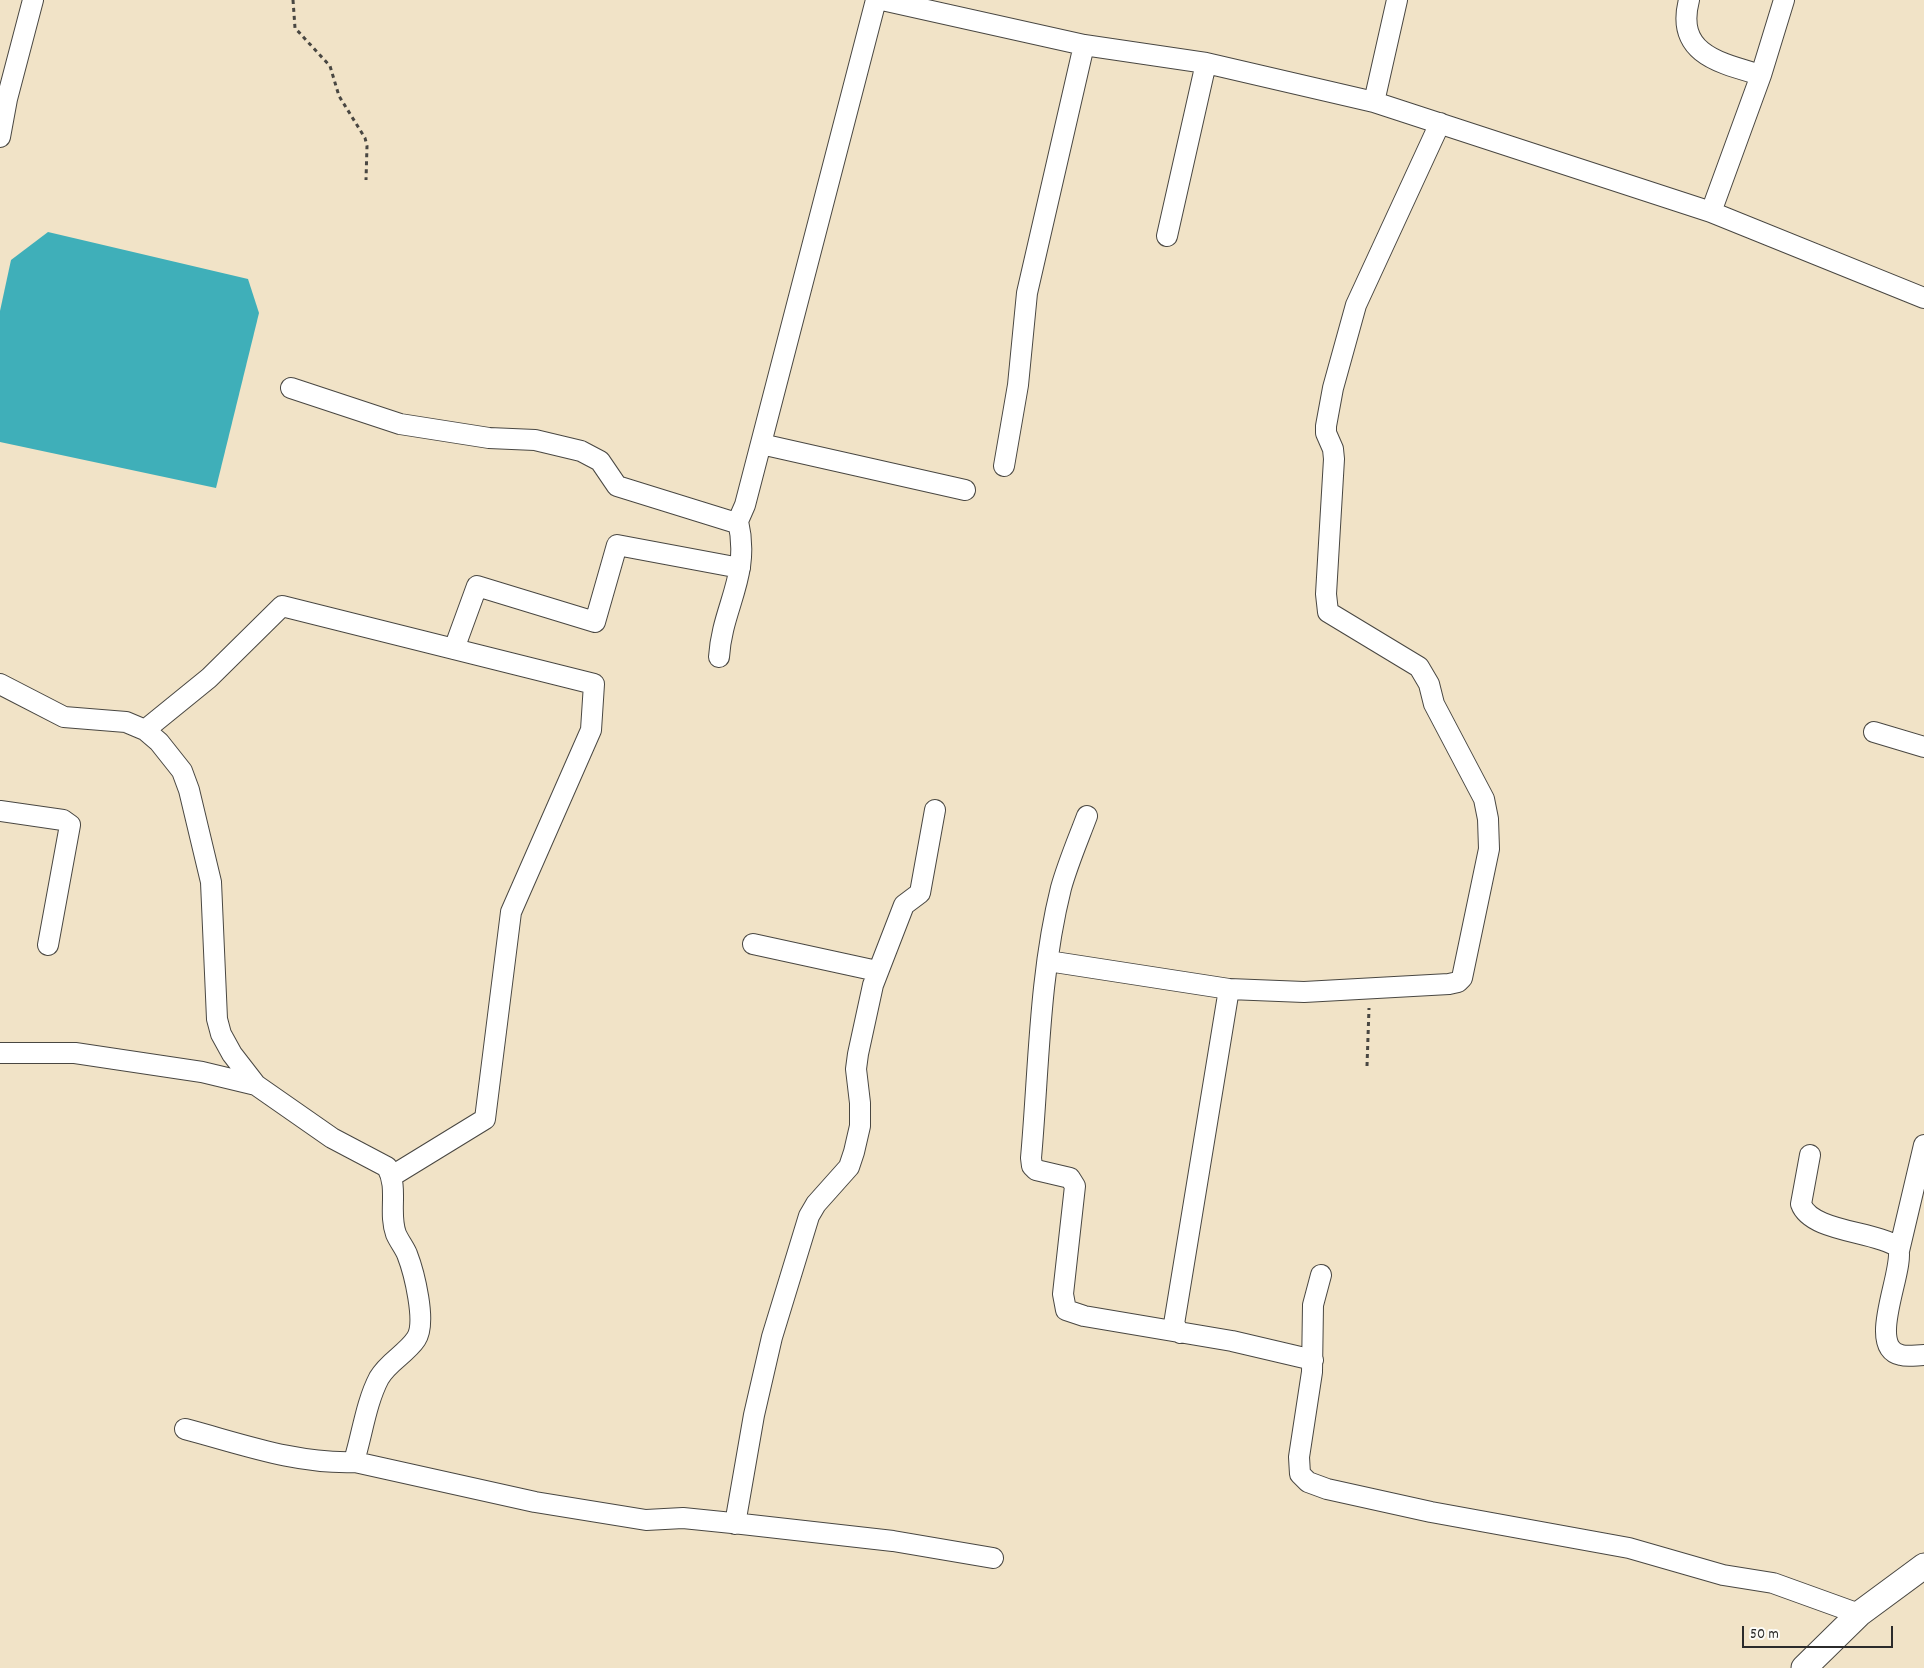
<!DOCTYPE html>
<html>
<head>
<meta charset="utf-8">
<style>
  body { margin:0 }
  #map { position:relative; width:1924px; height:1668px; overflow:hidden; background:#f1e3c7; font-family:Dekko,sans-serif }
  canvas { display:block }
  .scale { position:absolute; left:1742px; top:1626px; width:151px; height:22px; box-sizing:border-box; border:2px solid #2b2b2b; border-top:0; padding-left:6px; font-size:15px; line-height:18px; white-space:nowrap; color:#2b2b2b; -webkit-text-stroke:4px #fdfcf7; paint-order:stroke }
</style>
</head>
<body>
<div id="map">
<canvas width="1924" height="1668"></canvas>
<div class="scale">50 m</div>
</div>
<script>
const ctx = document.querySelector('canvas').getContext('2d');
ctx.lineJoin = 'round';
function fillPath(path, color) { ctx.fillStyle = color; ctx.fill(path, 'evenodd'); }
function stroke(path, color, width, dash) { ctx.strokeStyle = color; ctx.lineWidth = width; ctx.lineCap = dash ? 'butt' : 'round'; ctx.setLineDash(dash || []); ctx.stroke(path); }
fillPath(new Path2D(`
  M48,232L248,279L259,313L216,488L0,442V311L11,260Z`), '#3fafb9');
const minor = new Path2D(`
  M882,0L1084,45L1206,63L1374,102L1711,212L1924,298
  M1689,0C1675,54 1720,63 1761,75
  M1374,102L1397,0
  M0,137L7,99L33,0
  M1711,212L1761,75L1784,0
  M1167,236L1206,63
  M291,388L400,424L489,438L535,440L581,451L600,461L617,486L733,522L738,521L745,505L876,0
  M761,444L965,490
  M1004,466L1018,385L1027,293L1084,45
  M454,649L477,586L595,622L617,545L740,568
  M719,657C722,607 751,576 738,521
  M0,684L64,717L126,722L145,730L159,742L182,771L189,790L211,882L217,1019L221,1034L232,1054L256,1085L332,1138L387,1167C399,1188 388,1212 396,1234C399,1241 404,1247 407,1254C414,1272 427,1323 416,1339C406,1354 388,1362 379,1378C367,1401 363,1429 356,1454L355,1462L535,1502L646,1520L683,1518L742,1524L893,1541L993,1558
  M145,730L209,678L282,606L594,684L591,730L511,912L485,1119L392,1176
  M1874,732L1924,747
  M0,811L63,820L70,825L48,945
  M1087,816C1078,840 1068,863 1061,888C1039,976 1039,1068 1031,1158L1032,1166L1036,1170L1070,1178L1075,1186L1063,1294L1066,1310L1084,1316L1232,1341L1313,1360
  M753,944L877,971
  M1048,961L1229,989L1304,992L1449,984L1458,982L1462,978L1489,849L1488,819L1484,799L1434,704L1429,684L1419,667L1328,612L1326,594L1334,459L1333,449L1326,433V426L1333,388L1356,305L1440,123
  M0,1053H75L202,1072L256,1085
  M1810,1155L1801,1204C1811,1232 1875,1231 1898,1247C1906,1269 1865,1347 1901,1355C1908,1357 1917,1355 1924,1355
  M1899,1251L1924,1145
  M1321,1275L1313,1305L1312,1372L1299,1457L1300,1474L1308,1482L1327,1489L1431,1512L1629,1548L1723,1575L1773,1583L1859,1614
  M1180,1333L1174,1324L1229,989
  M185,1429C242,1444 295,1464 355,1462
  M735,1524L754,1415L772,1337L809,1216L816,1204L849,1167L854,1152L860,1126V1103L856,1069L858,1054L873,985L904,905L920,893L935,810`);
const tertiary = new Path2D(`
  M1804,1668L1859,1614L1924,1566`);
stroke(minor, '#494742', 22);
stroke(tertiary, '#494742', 27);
stroke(new Path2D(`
  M293,0L295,28L330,66L339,96L365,138L367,146L366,180
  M1367,1066L1369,1008`), '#494742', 3, [4, 4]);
stroke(minor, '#fff', 20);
stroke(tertiary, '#fff', 25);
</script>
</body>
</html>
